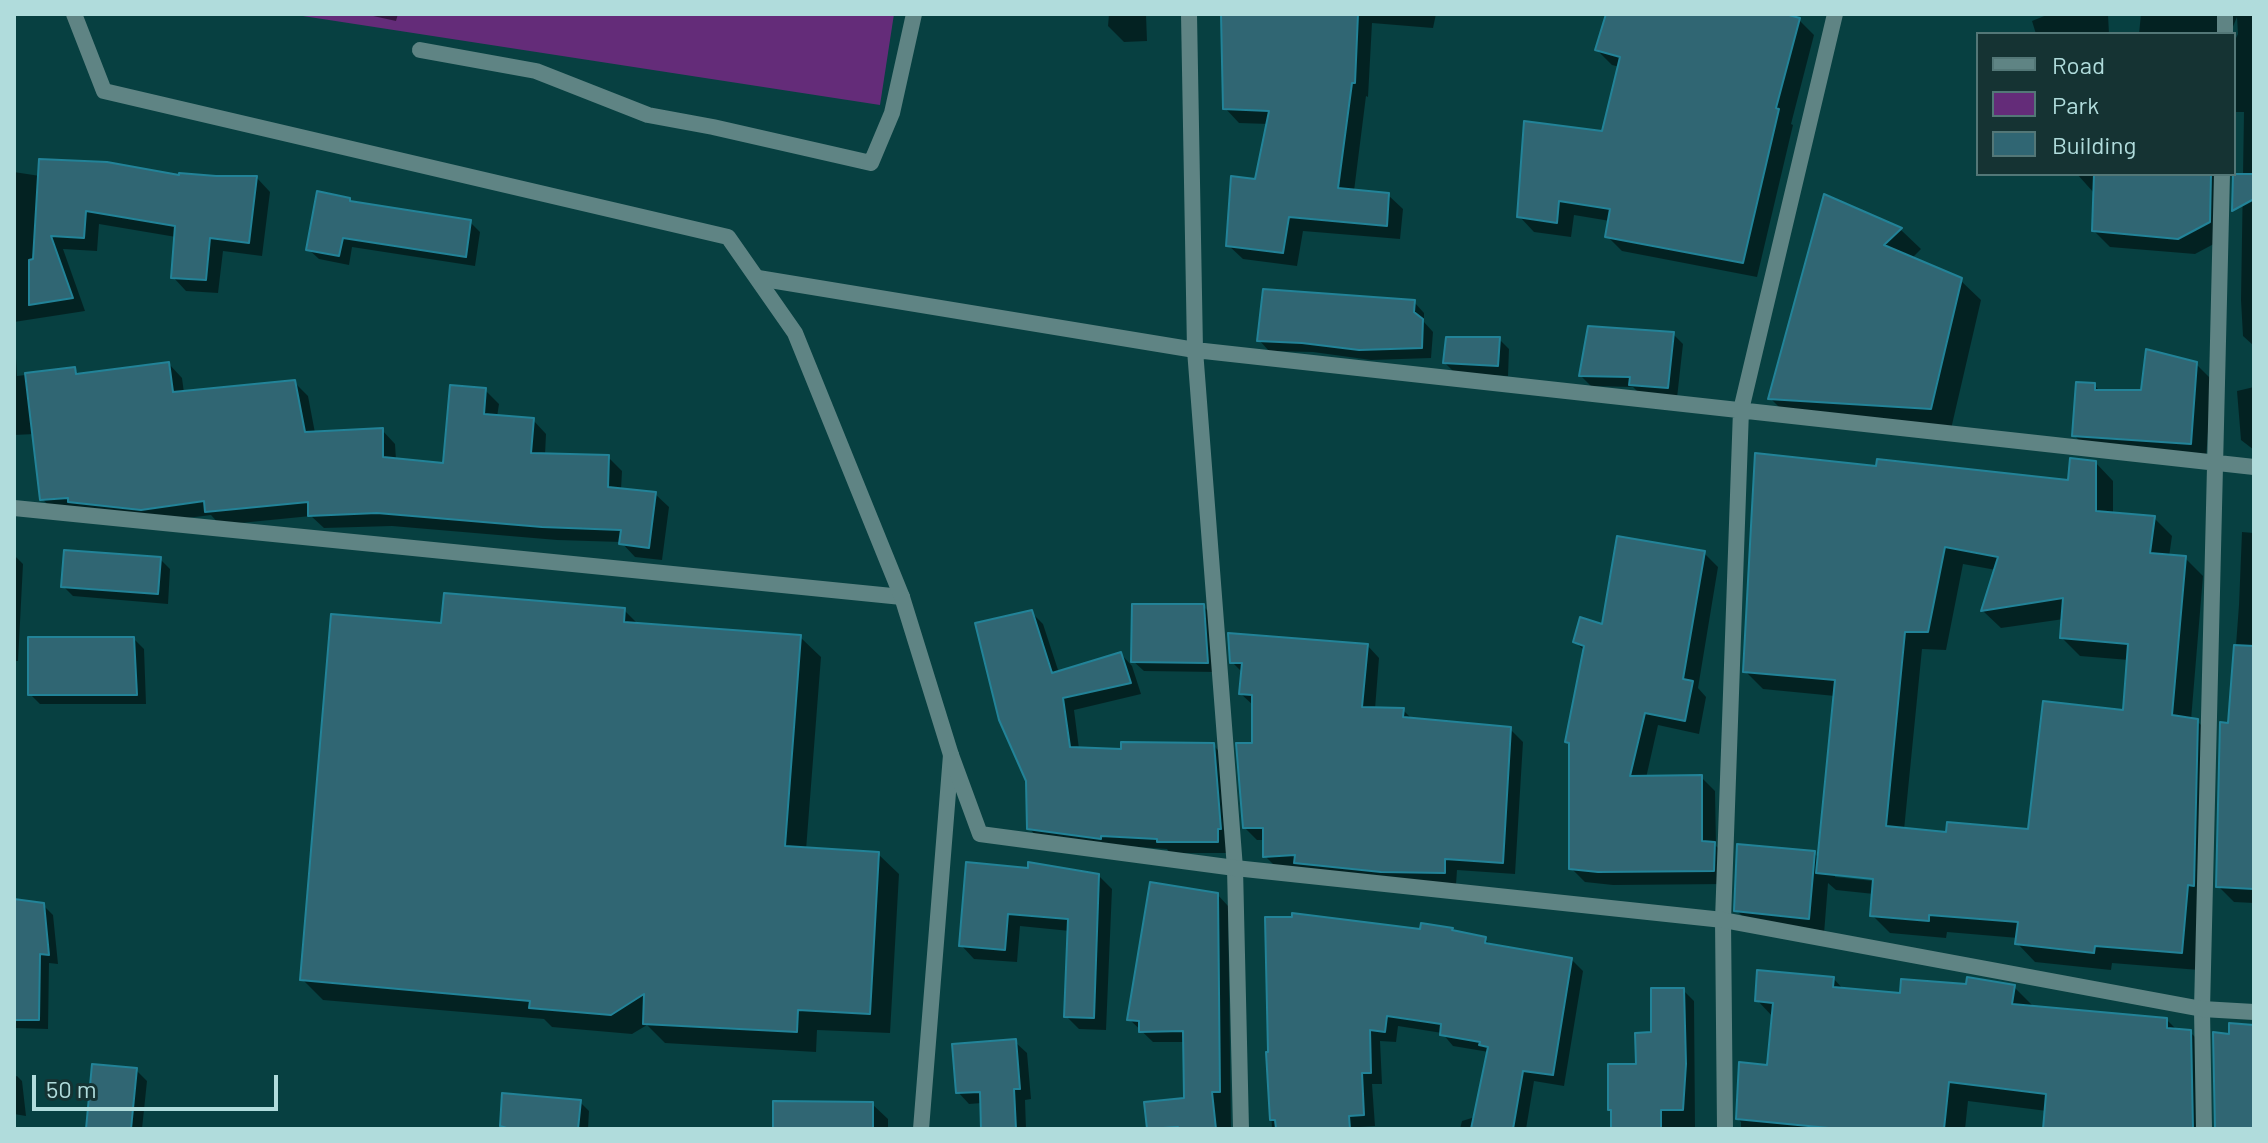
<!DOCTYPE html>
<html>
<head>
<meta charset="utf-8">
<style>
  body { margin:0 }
  #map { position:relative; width:2268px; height:1143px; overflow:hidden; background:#074041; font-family:Barlow,sans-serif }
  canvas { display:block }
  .frame { position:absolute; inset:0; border:16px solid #b0dcdc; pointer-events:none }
  .legend { position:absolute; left:1976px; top:32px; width:260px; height:144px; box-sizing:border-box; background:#153333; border:2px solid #537777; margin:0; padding:10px 14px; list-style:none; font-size:24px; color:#b0dcdc }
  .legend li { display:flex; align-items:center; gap:16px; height:40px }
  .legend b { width:40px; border:2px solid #537777 }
  .scale { position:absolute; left:32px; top:1075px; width:246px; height:36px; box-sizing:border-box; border:4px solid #b0dcdc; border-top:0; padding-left:10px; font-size:24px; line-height:28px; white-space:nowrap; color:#b0dcdc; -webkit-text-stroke:6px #153333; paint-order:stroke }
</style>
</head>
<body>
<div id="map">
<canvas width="2268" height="1143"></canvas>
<div class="frame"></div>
<ul class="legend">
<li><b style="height:10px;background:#5f8484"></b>Road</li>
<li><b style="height:22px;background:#642c79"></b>Park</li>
<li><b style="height:22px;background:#306673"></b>Building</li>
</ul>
<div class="scale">50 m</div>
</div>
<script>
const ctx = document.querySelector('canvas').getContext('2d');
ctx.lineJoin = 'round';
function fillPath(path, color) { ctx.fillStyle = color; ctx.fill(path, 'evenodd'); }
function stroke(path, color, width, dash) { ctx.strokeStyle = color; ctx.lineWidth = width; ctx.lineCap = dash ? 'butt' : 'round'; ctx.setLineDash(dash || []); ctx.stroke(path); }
fillPath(new Path2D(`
  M290,14H894L880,105Z`), '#642c79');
fillPath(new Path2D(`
  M364,14H398L396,21Z
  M1109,14H1146L1147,41L1124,42L1108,26Z
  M1224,14H1436L1433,28L1372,23L1368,97L1366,96L1354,191L1388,195L1403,209L1400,239L1303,231L1297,266L1243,259L1228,245L1256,181L1269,124L1239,123L1225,108Z
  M1608,14H1778L1799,20L1814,35L1791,124L1793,125L1757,277L1622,251L1607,236L1610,221L1574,215L1571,237L1534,232L1519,216L1604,133L1620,67L1612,65L1597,50Z
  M2049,14H2108L2109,34H2036L2032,21Z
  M2141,14H2254V346L2243,336L2241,300L2244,112H2234V42L2238,34L2237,17L2230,34H2139Z
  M14,172L40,176L257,178L270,192L262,256L223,251L218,293L186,291L173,277L176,237L99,224L97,251L63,249L85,311L14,322L17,376L74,369L81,376L169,364L182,378L184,393L294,382L308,396L315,433L382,430L395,444L396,460L445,465L485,390L499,404L497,417L533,420L546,434L545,455L608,457L622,471L621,490L655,494L669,507L662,560L635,557L621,542L557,540L392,526L324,528L311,516L220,525L211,515L155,522L56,512L42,499L35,434L14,435Z
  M2077,174H2215L2225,238L2195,254L2110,247L2094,231V193Z
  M1825,196L1901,230L1921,249L1911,259L1960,280L1981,300L1951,429L1790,418L1770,398Z
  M349,200L353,204L470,222L480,232L475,266L352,247L349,265L319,259L308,249Z
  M1414,302L1424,313V322L1433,332L1431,358L1371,360L1313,352L1269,351L1259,340Z
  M1673,334L1683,344L1677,398L1641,395L1633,387L1591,386L1581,376Z
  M1499,339L1509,349L1508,376L1455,373L1445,363Z
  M2196,364L2212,380L2206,458L2089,451L2074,435L2094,385L2101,392H2143Z
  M2254,387V450L2241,440L2237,391Z
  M2095,462L2113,481V514L2154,518L2172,536L2169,557L2185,558L2203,576L2191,720L2197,721L2215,739L2199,970L2112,963L2111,970L2035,962L2017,943L2018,938L1947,932L1946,938L1890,933L1872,915L1874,894L1836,890L1828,883L1824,934L1752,926L1736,910L1814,853L1819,858L1835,696L1763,689L1745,671L1878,468L2070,482ZM1963,564L1996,570L1983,611L2001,628L2064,619L2062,638L2080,656L2129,660L2125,712L2030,831L1948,834L1904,830L1922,649L1946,650ZM1835,873L1884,878L1883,882L1835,877Z
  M2242,532L2254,533V903L2234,902L2218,886L2239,605Z
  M1704,553L1718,567L1698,688L1706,697L1699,734L1658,725L1646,778L1701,777L1715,791L1716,846L1728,858L1727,884L1613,885L1585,882L1571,868L1585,651L1575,642L1604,626Z
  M14,555L23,564L18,661H14Z
  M160,559L170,569L168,604L73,596L63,586Z
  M1203,606L1213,616L1217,672L1144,671L1133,661Z
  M624,610L639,625L800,637L821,657L806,850L878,854L899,874L890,1033L817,1030L816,1052L665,1043L647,1025L632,1034L552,1027L544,1019L323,1000L302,979L443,626Z
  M1032,613L1043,624L1059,673L1121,654L1132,666L1141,694L1074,710L1079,749L1123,751L1213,745L1225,757L1228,853H1170L1167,849L1040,840L1029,828Z
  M134,639L144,649L146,704H40L30,694Z
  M1367,645L1379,658L1375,709L1403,710L1413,720L1510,729L1523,742L1515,874L1457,870L1456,885L1309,875L1301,867L1278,869L1265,856V840H1257L1245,828L1254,745V706L1241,694L1243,673L1232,662Z
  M968,864L1098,875L1112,889L1106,1030L1079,1029L1066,1016L1070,931L1020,926L1017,962L974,959L961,945Z
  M1217,894L1228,906L1231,1129H1149L1147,1103L1186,1100L1185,1042H1153L1129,1019Z
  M14,901L43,905L53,915L58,964L49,963L48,1029L14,1028Z
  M1422,931L1454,932L1485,939L1492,946L1571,959L1583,971L1564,1086L1534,1081L1526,1129H1460L1462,1121L1475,1117L1489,1052L1453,1046L1442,1033L1398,1026L1396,1042L1380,1041L1382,1084H1372L1375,1126L1360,1127V1129H1272L1268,1054Z
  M1833,978L1844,990L1902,996L2014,987L2035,1008L2167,1020L2178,1031L2190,1032L2210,1052L2212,1129H2045L2047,1111L1968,1101L1965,1129H1741V1122L1738,1119L1769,1067L1773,1017L1757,1000Z
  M1683,990L1694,1001L1695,1129H1610V1066H1638L1653,1033Z
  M1015,1042L1027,1053L1031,1099L1025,1100L1026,1129H983L982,1103L969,1104L958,1092Z
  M136,1070L147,1081L142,1129H88Z
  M17,1076L22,1081L26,1116L14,1114V1077Z
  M580,1102L589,1111L588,1129H505L502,1126Z
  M872,1104L888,1119V1129H775Z`), '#0007');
const building = new Path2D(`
  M1221,14H1358L1355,83H1352L1338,188L1389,193L1387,226L1289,217L1283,253L1226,246L1231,176L1255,179L1269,111L1223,109Z
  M1606,14H1785L1800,18L1776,108L1779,109L1743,263L1605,237L1610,209L1559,201L1557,223L1517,217L1524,121L1602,131L1620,57L1595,50Z
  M39,159L107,162L179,175V173L216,176H257L249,243L210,238L206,280L171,278L175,226L86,211L84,238L51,236L73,298L29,305V260L33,259Z
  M2094,174H2211L2210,222L2178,239L2092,231Z
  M2233,174H2254V199L2232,211Z
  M317,191L350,198V201L471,220L466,257L343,238L339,256L306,250Z
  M1824,194L1902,228L1884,245L1962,278L1931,409L1768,399Z
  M1263,289L1415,300L1414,312L1423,319L1422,348L1359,350L1302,343L1257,341Z
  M1588,326L1674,332L1668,388L1629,385L1630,377L1579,376Z
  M1446,337H1500L1498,366L1443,363Z
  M2146,349L2197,362L2191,444L2072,436L2076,382L2095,383V390H2141Z
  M169,362L173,392L295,380L305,432L383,428V457L443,463L450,385L486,388L484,414L534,418L531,453L609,455L608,487L656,492L649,548L619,544L621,530L542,527L377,513L308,516V502L205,512L204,501L141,510L68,502V498L40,500L25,373L75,367L76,374Z
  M1755,453L1876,466L1877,459L2068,480L2070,458L2096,461V511L2155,516L2150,553L2186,556L2172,715L2198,719L2194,886L2188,885L2182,953L2095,946L2094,953L2015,944L2018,922L1929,915V921L1870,916L1873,879L1816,873L1835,680L1743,672ZM1945,547L1998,557L1981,611L2063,598L2060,638L2128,644L2123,710L2043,701L2028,829L1947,822L1946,832L1886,826L1905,632H1928Z
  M1617,536L1705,551L1683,679L1693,681L1685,721L1645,713L1630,776L1702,775V841L1715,842L1714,871L1598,872L1569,869V743L1565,742L1584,646L1573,642L1580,617L1602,624Z
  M64,550L161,557L158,594L61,587Z
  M444,593L625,608L624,622L801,635L785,846L879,852L870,1014L798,1010L797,1032L643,1024L644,994L611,1015L529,1008L530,1001L300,980L331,614L441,623Z
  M1132,604H1204L1208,663L1131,662Z
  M1032,610L1052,673L1121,652L1131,683L1063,698L1070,747L1121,749V742L1214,743L1221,829H1218V842H1157V839L1101,836V839L1027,829L1026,781L999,720L975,623Z
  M1228,633L1368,644L1362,707L1404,708L1403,717L1511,727L1503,863L1445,859V873L1381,872L1294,863L1295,855L1263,857V828H1243L1236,743H1252V695L1239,694L1242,663H1230Z
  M28,637H134L137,695H28Z
  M2234,645L2254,646V889L2216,887L2220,722L2228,723Z
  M1737,844L1815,851L1809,919L1734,911Z
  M966,862L1028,868V862L1099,874L1094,1018L1064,1017L1068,919L1008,914L1005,950L959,946Z
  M1150,882L1218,893L1220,1092H1212L1216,1129H1179L1178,1127L1147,1129L1144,1102L1184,1098L1183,1031L1139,1032V1021L1127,1020Z
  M14,899L44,903L49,955L40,954L39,1020H14Z
  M1292,913L1420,929L1421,923L1453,928L1452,930L1486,937L1485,943L1572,958L1553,1075L1523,1071L1513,1129H1471L1488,1047L1479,1045L1480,1042L1440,1035L1441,1024L1387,1016L1385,1032L1370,1030L1371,1073H1362L1364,1115L1349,1116L1350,1129H1276L1275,1120H1270L1266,1052H1268L1265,917H1292Z
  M1757,970L1834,977L1833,987L1900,993L1901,979L1966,984L1967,977L2015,985L2012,1004L2167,1018V1028L2191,1030L2193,1129H2043L2046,1094L1949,1082L1944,1129H1839L1736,1119L1739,1062L1767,1065L1773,1003L1755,1001Z
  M1651,988H1684L1686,1064L1683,1110H1661V1129H1611V1110H1608V1064H1636L1635,1033L1651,1032Z
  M2229,1023L2254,1025V1129H2215L2213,1032L2229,1034Z
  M1016,1039L1020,1089H1014L1016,1129H981L980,1092L956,1093L952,1044Z
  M92,1064L137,1068L131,1129H86Z
  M502,1093L581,1100L578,1129H510L500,1126Z
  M773,1101L873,1102V1129H773Z`);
fillPath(building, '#306673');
stroke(building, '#228398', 2);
stroke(new Path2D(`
  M1189,14L1195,350L1235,868L1241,1129
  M2225,34V14
  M420,50L536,71L648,115L713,127L871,163L892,113L914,14
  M758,278L1195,350L2254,467
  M14,508L902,597
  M921,1129L951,755
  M1725,1129L1723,920L1741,410L1835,14
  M2204,1129L2202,1009L2222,174`), '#5f8484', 16);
stroke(new Path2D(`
  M74,14L104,91L728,237L795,333L902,597L951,755L980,834L1235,868L1723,920L2202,1009L2254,1012`), '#5f8484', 16);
</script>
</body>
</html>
